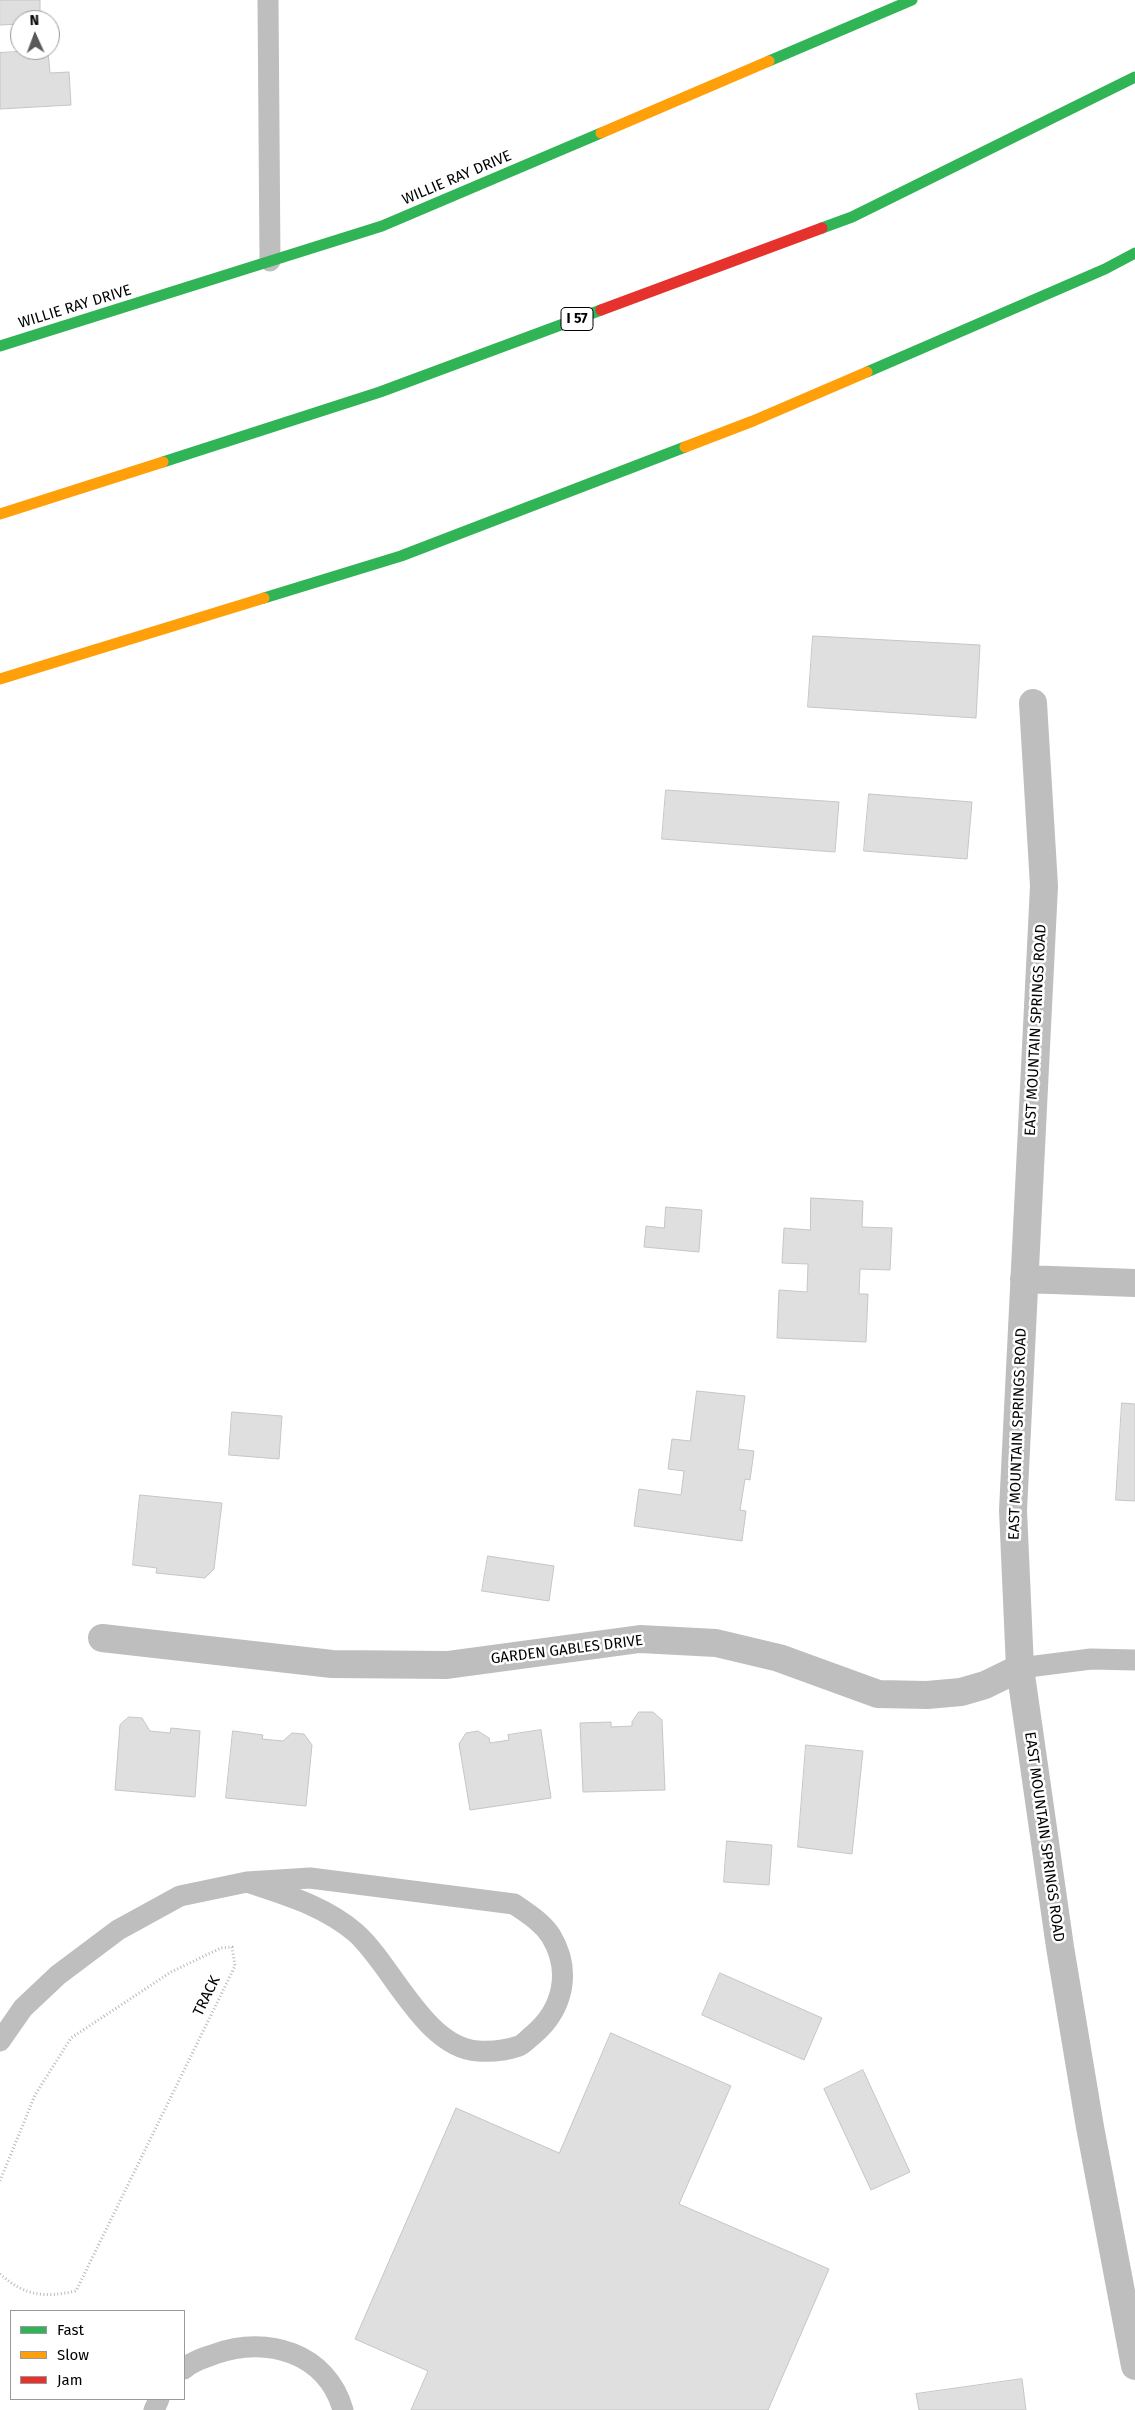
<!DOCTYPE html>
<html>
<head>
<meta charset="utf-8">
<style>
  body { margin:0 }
  #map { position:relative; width:1135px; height:2410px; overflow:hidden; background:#fff; font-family:"Fira Sans",sans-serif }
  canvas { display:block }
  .legend { position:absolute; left:10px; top:2310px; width:175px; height:90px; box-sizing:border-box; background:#fff; border:1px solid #999; margin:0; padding:6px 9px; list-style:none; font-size:15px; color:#000 }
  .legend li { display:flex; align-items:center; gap:10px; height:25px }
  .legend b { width:25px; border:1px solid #999 }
  .north { position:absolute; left:10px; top:10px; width:50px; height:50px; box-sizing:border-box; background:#fff; border:1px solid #999; border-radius:50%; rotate:358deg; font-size:14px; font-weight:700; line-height:20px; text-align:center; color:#000 }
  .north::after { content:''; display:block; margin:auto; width:18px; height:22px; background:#595959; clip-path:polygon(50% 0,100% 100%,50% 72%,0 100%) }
</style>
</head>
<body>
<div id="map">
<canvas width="1135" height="2410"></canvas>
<ul class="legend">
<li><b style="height:6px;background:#30b455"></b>Fast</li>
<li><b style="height:6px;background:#ff9f0a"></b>Slow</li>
<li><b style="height:6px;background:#e5322d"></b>Jam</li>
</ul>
<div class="north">N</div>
</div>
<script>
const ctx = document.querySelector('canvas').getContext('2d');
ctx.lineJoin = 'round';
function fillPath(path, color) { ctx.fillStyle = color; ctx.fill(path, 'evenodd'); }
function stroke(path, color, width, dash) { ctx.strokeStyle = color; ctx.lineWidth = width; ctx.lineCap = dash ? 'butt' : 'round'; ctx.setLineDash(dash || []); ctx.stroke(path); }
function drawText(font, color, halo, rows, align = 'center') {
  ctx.font = font + ' "Fira Sans",sans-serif'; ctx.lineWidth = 5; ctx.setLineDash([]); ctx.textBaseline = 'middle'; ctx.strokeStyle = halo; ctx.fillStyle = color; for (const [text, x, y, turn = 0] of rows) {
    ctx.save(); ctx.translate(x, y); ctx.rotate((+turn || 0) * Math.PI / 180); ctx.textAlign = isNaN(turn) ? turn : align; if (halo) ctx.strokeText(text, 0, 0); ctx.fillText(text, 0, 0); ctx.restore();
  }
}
const building = new Path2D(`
  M0,0H40V20H20V24L0,25Z
  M48,50L50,73L69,72L71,105L0,109V53Z
  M813,636L980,645L976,718L808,707Z
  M666,790L839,802L835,852L662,839Z
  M869,794L972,802L967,859L864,851Z
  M811,1198L863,1201L862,1227L892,1228L890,1270L860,1269L859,1294H868L866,1342L777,1338L779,1290L807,1292L808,1264L782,1263L784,1228L810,1230Z
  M666,1207L702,1210L699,1252L644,1247L646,1226L664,1228Z
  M697,1391L745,1396L738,1449L754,1451L750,1480L745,1479L740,1510L746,1511L742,1541L634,1526L639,1489L681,1495L684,1471L668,1469L672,1439L690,1441Z
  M1122,1403L1135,1404V1501L1116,1500Z
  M232,1412L282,1416L279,1459L229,1455Z
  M140,1495L222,1503L214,1569L205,1578L156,1573L157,1568L133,1565Z
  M488,1556L554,1566L549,1601L482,1591Z
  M639,1712H653L662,1720L665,1790L583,1792L580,1723L611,1722V1727L632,1726V1722Z
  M129,1717L142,1718L150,1731L170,1733L171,1728L200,1731L195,1797L115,1790L120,1725Z
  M541,1730L551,1798L470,1810L459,1744L466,1733L478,1731L489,1738L490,1743L509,1740L508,1735Z
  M233,1731L263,1735L262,1739L283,1741L292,1733L304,1734L312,1745L306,1806L226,1798Z
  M806,1745L863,1751L852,1854L798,1847Z
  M727,1841L772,1845L769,1885L724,1882Z
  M720,1973L822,2018L804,2060L702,2015Z
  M611,2033L731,2086L679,2204L829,2269L768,2410H411L428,2371L355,2339L456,2108L559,2153Z
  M863,2070L910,2172L871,2190L824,2089Z
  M1022,2379L1026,2410H919L916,2394Z`);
fillPath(building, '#dfdfdf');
stroke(building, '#c6c6c6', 1);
stroke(new Path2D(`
  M0,2181L35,2095L71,2038L171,1972L221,1948L232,1947L235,1966L76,2291C44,2298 25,2296 0,2274`), '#b9b9b9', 3, [1, 2.5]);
stroke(new Path2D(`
  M268,0L270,261
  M1020,1668L1091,1659L1135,1660
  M0,2041L23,2008L58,1975L118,1930L180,1896L247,1882L310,1878L514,1904C527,1913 542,1922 551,1936C572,1971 563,2009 534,2034C529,2038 524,2044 519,2046C507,2050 491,2052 478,2051C425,2048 392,1965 356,1933C325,1906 286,1895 247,1882
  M184,2369C192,2361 204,2358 215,2354C267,2335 327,2353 343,2410
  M154,2410L159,2399`), '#bebebe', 21);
stroke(new Path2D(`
  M1033,703L1044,886L1013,1510L1020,1668L1060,1947L1090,2127L1135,2366
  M1024,1279L1135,1283
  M102,1638L332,1664L447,1665L640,1639L716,1643L779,1658L878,1694L927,1695L961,1692L985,1685L1020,1668`), '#bebebe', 28);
stroke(new Path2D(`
  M769,61L912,0
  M822,228L852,217L1135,77
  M0,346L382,226L601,133
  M867,372L1105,269L1135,253
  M163,462L380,392L601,310
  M264,598L401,556L685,447`), '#30b455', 11);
stroke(new Path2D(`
  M601,133L769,61
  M685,447L753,421L867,372
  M0,514L163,462
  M0,679L264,598`), '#ff9f0a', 11);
stroke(new Path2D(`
  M601,310L822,228`), '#e5322d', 11);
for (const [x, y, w] of [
  [577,319,32]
]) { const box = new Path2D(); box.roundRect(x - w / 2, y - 11.5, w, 23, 4); ctx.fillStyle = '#fff'; ctx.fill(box); stroke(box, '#000', 1); }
drawText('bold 14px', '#000', null, [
  ["I 57",577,319]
]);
drawText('15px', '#000', '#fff', [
  ["WILLIE RAY DRIVE",457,178,-23],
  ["WILLIE RAY DRIVE",75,307,-17],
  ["EAST MOUNTAIN SPRINGS ROAD",1036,1030,-87],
  ["EAST MOUNTAIN SPRINGS ROAD",1018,1434,-88],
  ["GARDEN GABLES DRIVE",567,1650,-7],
  ["EAST MOUNTAIN SPRINGS ROAD",1044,1837,82],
  ["TRACK",207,1996,-64]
]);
</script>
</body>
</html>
